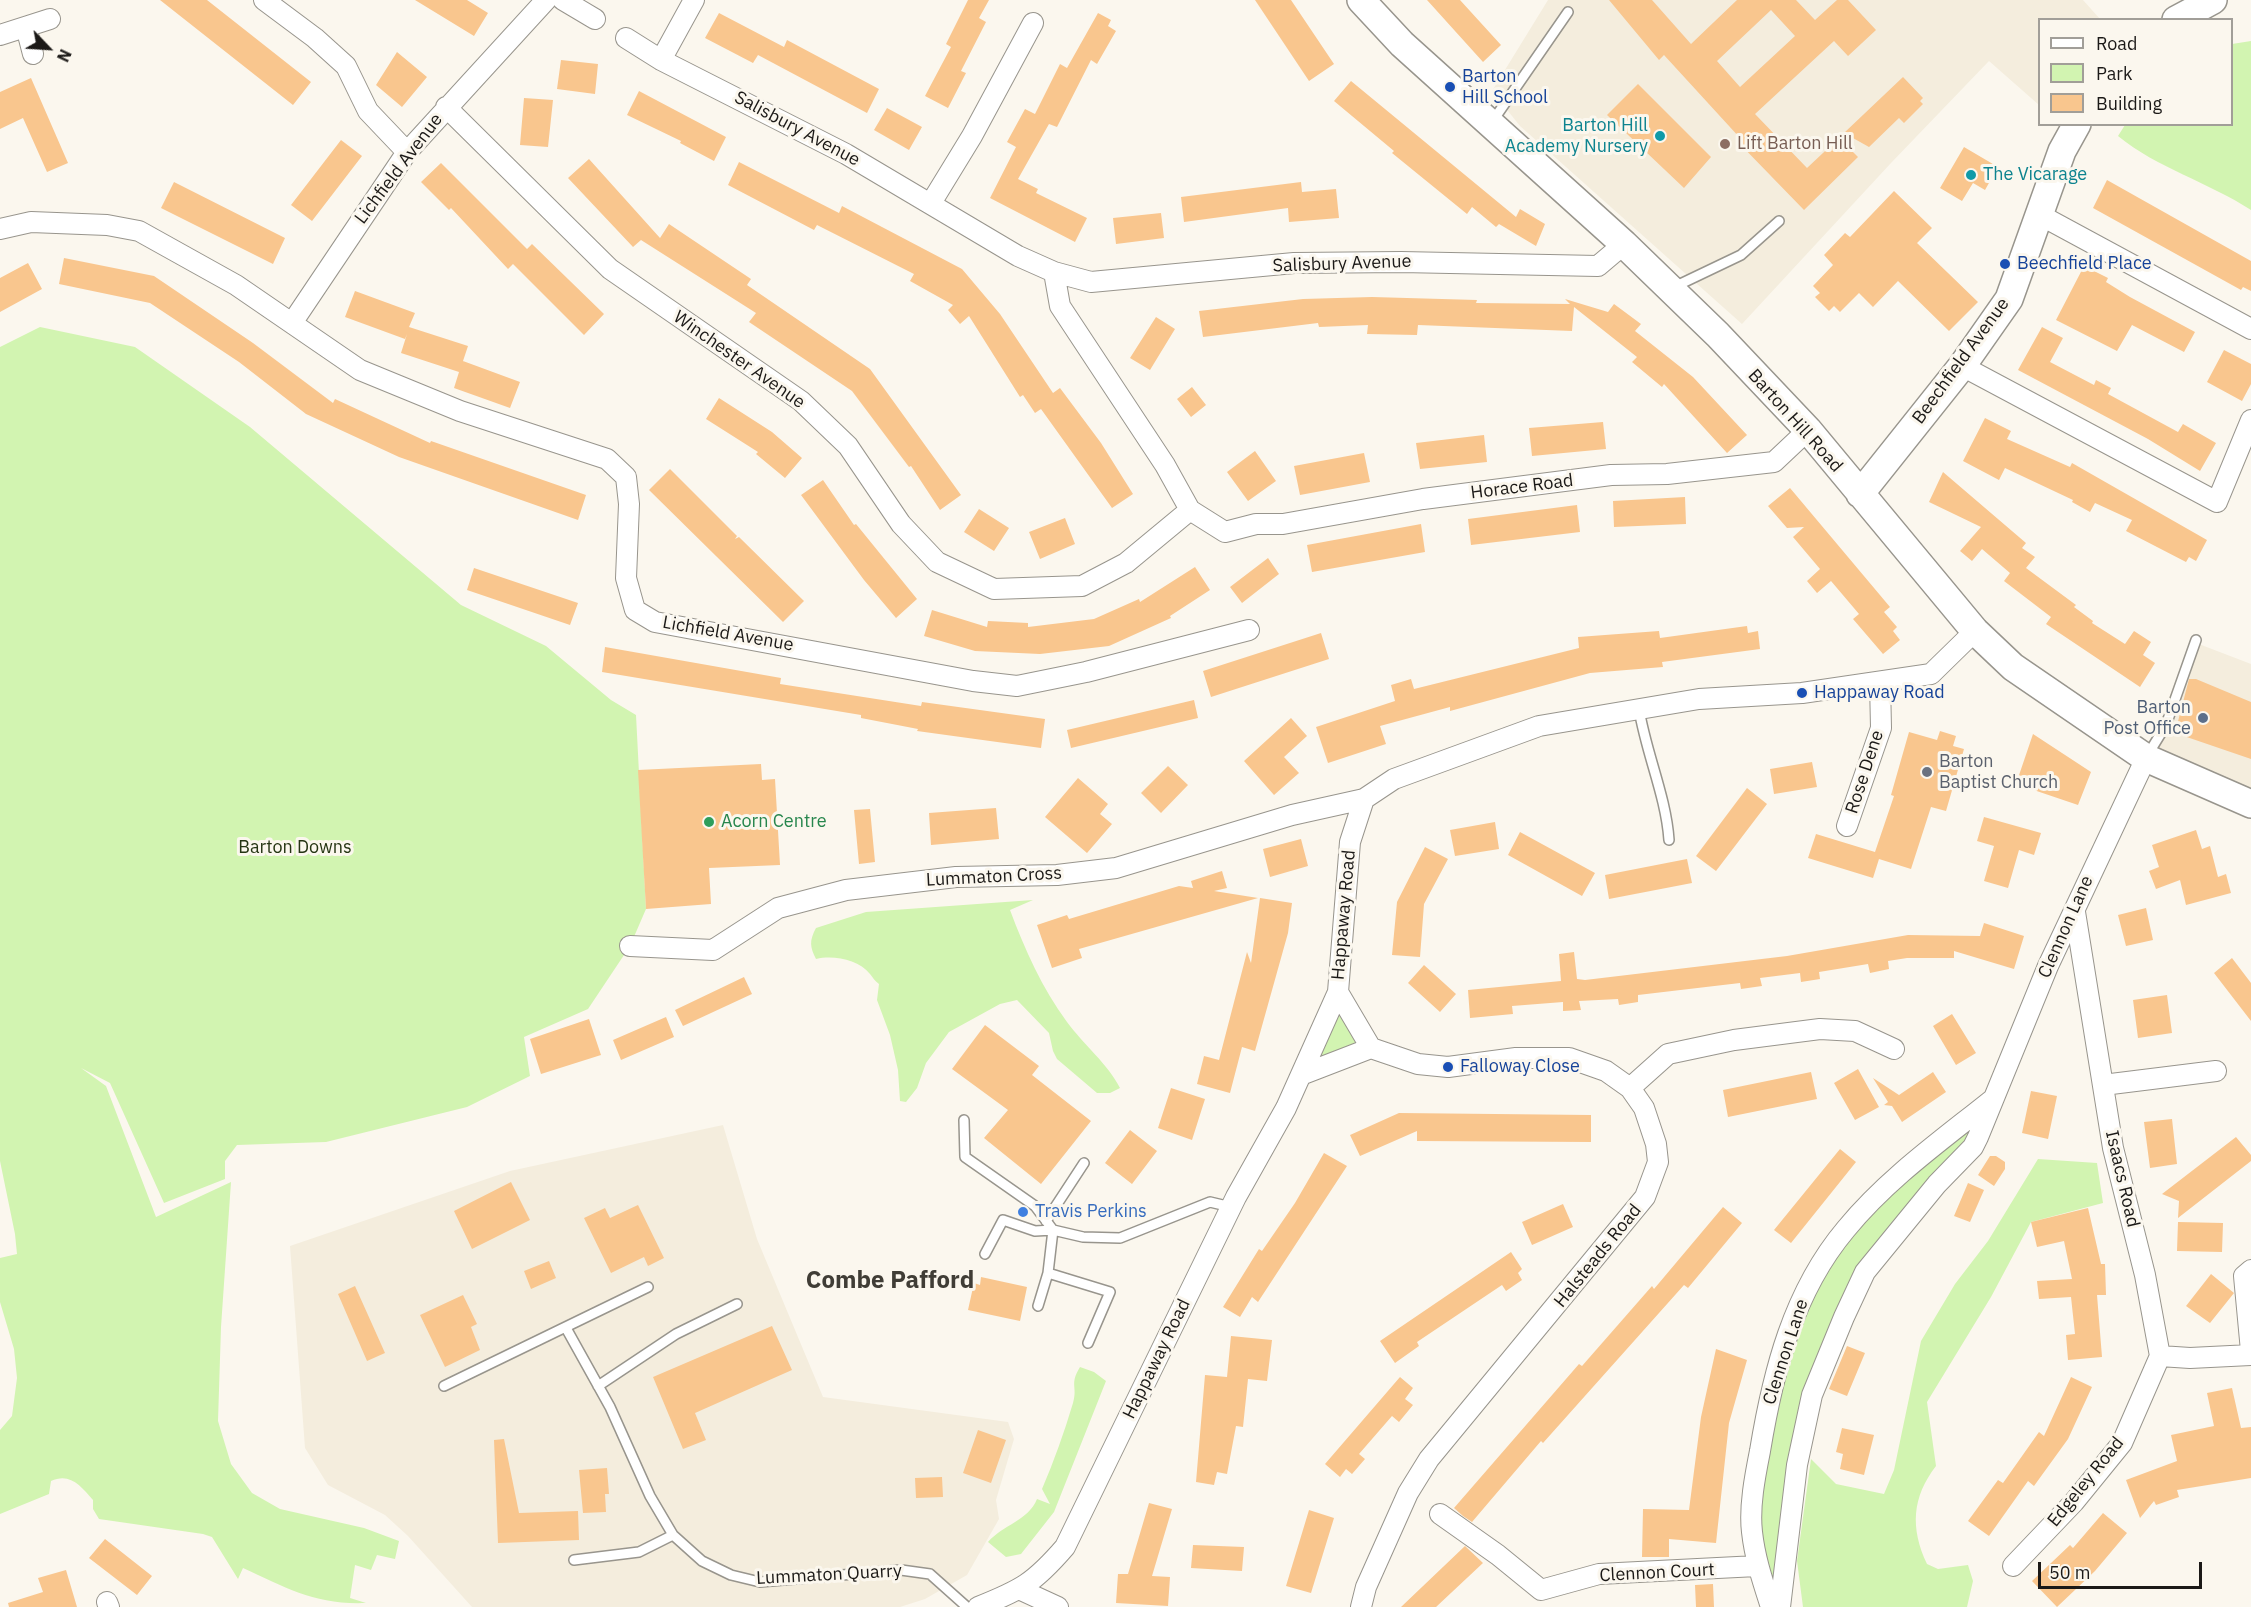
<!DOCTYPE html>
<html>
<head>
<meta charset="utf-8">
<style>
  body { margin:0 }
  #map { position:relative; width:2251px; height:1607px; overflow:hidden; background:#fbf7ee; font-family:"IBM Plex Sans",sans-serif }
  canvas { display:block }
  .legend { position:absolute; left:2038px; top:18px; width:195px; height:108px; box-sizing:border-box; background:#fbf7ee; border:2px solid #a19e98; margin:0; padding:8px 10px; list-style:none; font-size:18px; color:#1b1917 }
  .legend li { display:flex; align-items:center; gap:12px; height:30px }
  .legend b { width:30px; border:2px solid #a19e98 }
  .north { position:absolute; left:18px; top:18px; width:60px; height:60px; -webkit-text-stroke:4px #fbf7ee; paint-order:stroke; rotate:115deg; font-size:16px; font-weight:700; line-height:24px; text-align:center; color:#1b1917 }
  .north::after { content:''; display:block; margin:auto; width:21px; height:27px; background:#1b1917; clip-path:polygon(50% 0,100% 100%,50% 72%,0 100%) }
  .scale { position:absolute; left:2038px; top:1562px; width:164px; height:27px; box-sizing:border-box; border:3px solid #1b1917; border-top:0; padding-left:8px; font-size:18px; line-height:21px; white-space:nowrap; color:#1b1917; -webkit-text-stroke:4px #fbf7ee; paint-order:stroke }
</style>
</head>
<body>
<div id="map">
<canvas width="2251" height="1607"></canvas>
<ul class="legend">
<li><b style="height:8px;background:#fff"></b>Road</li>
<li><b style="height:16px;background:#d2f4b1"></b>Park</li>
<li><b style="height:16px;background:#f9c68e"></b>Building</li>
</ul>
<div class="north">N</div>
<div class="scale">50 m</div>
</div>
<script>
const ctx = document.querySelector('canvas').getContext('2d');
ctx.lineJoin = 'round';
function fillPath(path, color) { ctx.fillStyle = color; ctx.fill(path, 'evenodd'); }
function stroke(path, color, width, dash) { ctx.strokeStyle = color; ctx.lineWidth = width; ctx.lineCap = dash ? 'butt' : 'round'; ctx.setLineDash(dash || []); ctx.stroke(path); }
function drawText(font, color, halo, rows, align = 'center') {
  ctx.font = font + ' "IBM Plex Sans",sans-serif'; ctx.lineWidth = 6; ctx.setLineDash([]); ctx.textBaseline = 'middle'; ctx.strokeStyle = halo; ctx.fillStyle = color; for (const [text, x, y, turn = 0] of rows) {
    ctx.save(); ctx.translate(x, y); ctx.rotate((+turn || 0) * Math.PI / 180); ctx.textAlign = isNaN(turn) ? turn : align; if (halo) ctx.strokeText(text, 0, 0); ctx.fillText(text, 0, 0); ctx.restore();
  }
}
fillPath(new Path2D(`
  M1548,0H2083L2100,19L2040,20L2039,105L1989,61L1891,163L1742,324L1520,126L1492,91Z
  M2191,641L2251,664V804L2146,758Z
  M723,1125L757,1239L823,1397L1008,1422L1014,1439L996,1500L999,1519L967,1575L925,1599L900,1607H472L408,1536L385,1515L328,1485L305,1448L290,1246L510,1171Z`), '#f4eddd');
fillPath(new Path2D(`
  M2251,41V210C2208,182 2157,168 2118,136L2125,125L2232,124V44Z
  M40,327L135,347L250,427L461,605L546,646L611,700L636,715L646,909L630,946L588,1009L524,1037L530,1076L467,1107L326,1142L237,1145L225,1161V1179L164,1203L110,1083L81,1068L106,1086L156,1217L231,1182L221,1327L218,1421L231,1464L252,1493L280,1509L364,1528L399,1541L395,1559L377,1555L371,1570L355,1565L350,1598L366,1603C315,1605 287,1588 243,1568L238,1579L212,1537L203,1534L99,1519L93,1509V1500C81,1486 70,1472 51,1481L49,1494L0,1514V1430L12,1416L17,1378L14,1349L0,1302V1258L17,1254L15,1234L0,1161V347Z
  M1033,900L1010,910C1025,950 1042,988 1067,1022C1084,1045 1108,1064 1120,1088L1110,1093H1097L1057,1059L1053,1051L1049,1033L1017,1000L1000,1004L949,1032L926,1063L917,1088L906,1102L900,1101L898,1070L890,1035L877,1000L879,984C875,981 873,978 870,974C858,959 833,955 816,959C810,947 809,941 816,928L866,912Z
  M1338,992L1371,1048L1301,1075Z
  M1993,1099L1973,1147L1865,1272L1812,1395L1780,1607L1751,1530L1794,1317L1845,1229Z
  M2038,1159L2097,1163L2103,1203L2031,1222L1991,1297L1927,1402L1936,1466C1912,1497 1910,1528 1927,1564L1938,1569L1968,1565L1973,1581L1967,1607H1803L1797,1561L1811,1459L1836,1484L1884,1494L1894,1470L1921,1341L1955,1284L1988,1241Z
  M1080,1367L1094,1372L1106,1381L1054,1512L1021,1554L1006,1557L988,1542C1004,1524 1028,1521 1037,1499L1050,1504L1042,1489C1054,1461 1064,1433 1073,1403C1078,1386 1069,1385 1080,1367Z`), '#d2f4b1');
fillPath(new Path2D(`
  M160,0H207L311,82L293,105Z
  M415,0H467L488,13L474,36Z
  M968,0H989L979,18L986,22L961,71L966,73L948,108L925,96L951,47L946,44Z
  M1255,0H1291L1334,64L1309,81Z
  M1427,0H1460L1501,45L1483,62Z
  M1609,0H1652L1691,44L1737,0H1796L1815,20L1837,0H1848L1876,30L1848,56L1834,41L1755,114L1807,168L1839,138L1858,157L1804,210L1737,141L1740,138L1664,55L1659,60ZM1771,10L1795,36L1740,87L1717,61Z
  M719,13L784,47L787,40L879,89L867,113L758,55L753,63L705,38Z
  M1098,13L1111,20L1108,26L1116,31L1097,64L1091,60L1057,127L1049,124L1018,179L1038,189L1036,193L1087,218L1075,242L990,198L1016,147L1007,142L1025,109L1035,114L1060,64L1067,68Z
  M397,52L427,77L402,107L376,85Z
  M561,60L598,64L595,94L557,89Z
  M1903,77L1923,98L1920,101L1923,104L1904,123L1899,118L1869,147L1844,133Z
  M31,78L68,163L47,172L23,118L0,129V92Z
  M1351,81L1516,217L1520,209L1545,224L1536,246L1499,224L1496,227L1472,207L1467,214L1392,153L1394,151L1334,101Z
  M1638,84L1711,157L1684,188L1607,115Z
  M639,91L726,137L714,161L680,143L681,141L627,115Z
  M524,98L553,100L548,147L520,145Z
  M887,108L922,127L909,150L874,130Z
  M341,140L362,156L312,221L291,205Z
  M1964,147L1998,167L1985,190L1973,183L1962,201L1940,188Z
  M589,159L660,238L669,224L751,279L747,285L870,369L961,495L940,510L911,466L909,467L852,391L749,322L756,313L641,240L633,247L568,178Z
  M739,162L839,213L842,206L962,269L1000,314L1053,393L1060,388L1101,443L1133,494L1112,508L1041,409L1035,413L1023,395L1020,397L969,316L960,324L948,310L953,305L910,281L914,274L817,225L814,230L728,185Z
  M441,163L527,249L532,244L604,314L584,335L513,264L508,269L451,208L449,210L421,182Z
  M2107,180L2251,261V291L2243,287L2241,290L2093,208Z
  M174,182L285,238L273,264L161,208Z
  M1301,182L1302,192L1336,189L1339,218L1289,222L1288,208L1184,222L1181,197Z
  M1894,191L1932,228L1917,243L1978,302L1949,331L1898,281L1873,307L1859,293L1840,312L1834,306L1829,311L1815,297L1820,293L1813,286L1833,265L1824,255L1845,233L1850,237Z
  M1161,213L1164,238L1116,244L1113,218Z
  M64,258L154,276L253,343L333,403L335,399L430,443L431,441L586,495L578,520L399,457L306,414L239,362L150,303L59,284Z
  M28,263L42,289L0,312V278Z
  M2084,266L2108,278L2106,282L2130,297L2195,332L2184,352L2132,325L2117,351L2056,320Z
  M355,291L415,313L409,327L468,346L460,370L463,361L520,382L510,408L454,388L459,372L401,353L407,334L405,339L345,317Z
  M1372,297L1477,300L1476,303L1570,304L1565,299L1608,312L1614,304L1641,324L1635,331L1693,377L1747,435L1727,453L1664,384L1662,387L1632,362L1637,357L1574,307L1572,331L1418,325L1417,335L1367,334L1368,325L1319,327L1318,323L1203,337L1199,311L1303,299Z
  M1156,317L1175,329L1150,370L1130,358Z
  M2042,327L2063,338L2050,362L2094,385L2096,380L2111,388L2108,394L2178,432L2183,424L2216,443L2200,471L2148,439L2018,370Z
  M2224,350L2251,364V384L2242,401L2207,382Z
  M1192,387L1206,405L1191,417L1177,399Z
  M719,398L772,432L802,458L785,478L756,454L758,452L706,419Z
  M1985,418L2011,431L2007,439L2070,467L2072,463L2207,540L2196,561L2189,557L2186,562L2126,531L2132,520L2095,503L2090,512L2072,502L2073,500L2005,468L1999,480L1963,461Z
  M1603,422L1606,449L1532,456L1529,428Z
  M1484,435L1487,462L1420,469L1416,443Z
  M1255,451L1276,481L1248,501L1227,472Z
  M1364,453L1370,482L1300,495L1294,466Z
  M670,469L737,536L735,539L739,537L804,601L783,622L649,490Z
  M1943,472L2026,543L2022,548L2035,557L2026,568L2076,605L2074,607L2093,621L2092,623L2125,644L2134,631L2151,642L2143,655L2155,663L2140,687L2046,624L2051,617L2004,581L2010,573L1982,549L1972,561L1960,551L1981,527L1929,502Z
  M823,480L854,525L856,524L917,599L896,618L864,580L801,495Z
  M1790,488L1890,607L1884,612L1897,627L1893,631L1900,640L1883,654L1853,619L1859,614L1831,581L1817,593L1807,581L1820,569L1793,537L1804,527L1787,528L1768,506Z
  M1685,497L1686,524L1614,527L1613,501Z
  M1577,505L1580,532L1471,545L1468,519Z
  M979,509L1009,528L994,551L964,532Z
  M1065,518L1075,544L1040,559L1029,532Z
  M1421,524L1425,552L1312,572L1307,545Z
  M1268,558L1279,574L1242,603L1230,587Z
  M1195,567L1210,590L1170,616L1171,618L1109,646L1040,654L975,651L924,636L932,610L987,627L988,621L1028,623V627L1094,619L1139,599L1140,602Z
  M474,568L578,603L570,625L467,590Z
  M1747,626L1748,633L1758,631L1760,649L1662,662L1663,667L1590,673L1450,711V707L1380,726L1386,744L1328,763L1316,727L1395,701L1391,685L1411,679L1414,689L1579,648L1578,637L1659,631L1660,638Z
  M1321,633L1329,659L1211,697L1203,671Z
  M605,647L781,678L780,684L921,706L922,702L1045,719L1041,748L917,731L918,729L861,718V715L602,672Z
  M2189,679H2196L2251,702V759L2175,733Z
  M1194,700L1198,718L1071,748L1067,730Z
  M1291,718L1307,736L1284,757L1299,773L1274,795L1244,761Z
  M1940,731L1956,736L1953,746L1964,749L1946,811L1931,807L1911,869L1879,859L1873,878L1808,858L1816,834L1875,852L1894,796L1891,795L1909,732L1937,740Z
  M2033,734L2091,772L2078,805L2016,784Z
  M1812,762L1817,787L1774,794L1770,769Z
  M761,764L762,780L775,779L780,865L709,868L711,904L646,909L638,770Z
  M1168,766L1188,785L1161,813L1141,793Z
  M1078,778L1108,804L1100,814L1112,824L1087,853L1045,817Z
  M1747,788L1767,804L1716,871L1696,856Z
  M996,808L999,839L931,845L929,813Z
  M870,809L875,862L859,864L854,810Z
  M1984,817L2041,833L2034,855L2019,850L2008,888L1984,881L1994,846L1977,841Z
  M1495,822L1499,849L1455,856L1450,830Z
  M2196,830L2202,849L2210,846L2218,877L2226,874L2231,893L2186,905L2180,880L2156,889L2149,871L2159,867L2152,845Z
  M1520,832L1595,873L1582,896L1508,855Z
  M1301,839L1308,866L1270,877L1263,849Z
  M1425,847L1448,859L1424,904L1420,957L1392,955L1397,902Z
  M1687,859L1692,883L1609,899L1605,875Z
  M1222,871L1227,888L1214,891L1258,898L1079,949L1082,958L1052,968L1037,925L1067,915L1069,919L1179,886L1193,888L1191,881Z
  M1260,898L1292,903L1288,933L1255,1051L1242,1047L1230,1093L1197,1084L1204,1056L1219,1060L1247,952L1251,963Z
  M2146,908L2153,940L2126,946L2118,915Z
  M1984,923L2024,936L2014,969L1954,951V958H1907L1888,961L1889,969L1870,973L1868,964L1819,972L1820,979L1801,982L1800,973L1760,978L1762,986L1741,989L1740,983L1638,995V1002L1619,1005L1618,999L1579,1001L1581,1010L1563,1011V1002L1512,1006L1513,1014L1470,1018L1468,990L1561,981L1559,954L1574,952L1577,979L1585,980L1787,956L1908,935L1980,936Z
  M2232,958L2251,983V1021L2214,973Z
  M1424,965L1456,994L1440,1012L1408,983Z
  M744,977L752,994L683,1026L675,1010Z
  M2167,995L2172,1033L2138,1038L2133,1000Z
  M1952,1014L1976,1053L1956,1065L1933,1026Z
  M666,1017L674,1037L621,1060L613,1040Z
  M589,1019L601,1055L541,1074L530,1039Z
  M985,1025L1039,1066L1032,1075L1091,1121L1041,1184L984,1138L1008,1110L952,1069Z
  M1858,1069L1879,1107L1855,1120L1834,1083Z
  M1811,1072L1817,1099L1728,1117L1723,1090Z
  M1933,1072L1946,1092L1902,1122L1892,1106L1884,1105L1888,1102L1873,1078L1899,1095Z
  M1171,1088L1205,1099L1192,1140L1158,1128Z
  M2031,1091L2057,1096L2048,1139L2022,1133Z
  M1399,1113L1591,1115V1142L1417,1141V1131L1360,1156L1350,1135Z
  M2172,1119L2177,1164L2150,1168L2144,1122Z
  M1130,1130L1157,1151L1132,1184L1105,1163Z
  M2236,1137L2251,1155V1161L2178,1218L2179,1201L2162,1194Z
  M1840,1149L1856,1162L1791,1243L1774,1230Z
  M1324,1153L1347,1166L1258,1302L1252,1297L1240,1317L1223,1307L1259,1249L1262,1251L1295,1203Z
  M1990,1156H1996L2005,1162V1169L1994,1186L1978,1175Z
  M511,1182L530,1220L472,1249L454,1211Z
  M1968,1183L1984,1190L1970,1222L1954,1216Z
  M1563,1204L1573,1227L1532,1245L1522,1222Z
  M638,1205L664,1258L648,1266L644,1257L611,1273L584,1218L605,1208L610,1218Z
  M1723,1207L1742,1223L1688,1288L1684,1285L1543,1443L1541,1441L1472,1522L1463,1516L1454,1508L1579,1364L1582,1366L1652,1286L1654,1289Z
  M2088,1208L2101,1264H2105L2106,1295H2097L2102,1357L2068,1360L2066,1335L2075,1334L2071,1297L2039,1299L2037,1281L2072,1279L2064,1241L2037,1247L2031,1222Z
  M2178,1222L2223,1223L2222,1252L2177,1251Z
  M1511,1252L1522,1269L1518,1273L1522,1280L1506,1291L1502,1285L1417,1342L1419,1346L1395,1363L1380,1341Z
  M549,1261L556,1278L531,1289L524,1271Z
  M2211,1274L2234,1293L2210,1323L2186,1306Z
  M981,1277L1027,1287L1020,1321L968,1310L974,1283L980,1285Z
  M355,1286L385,1353L367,1361L338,1294Z
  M463,1295L477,1324L471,1327L480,1350L445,1367L420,1315Z
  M772,1326L792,1370L695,1413L706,1440L683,1449L653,1377Z
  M1231,1336L1272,1340L1267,1381L1248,1379L1243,1427L1236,1426L1227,1474L1217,1472L1214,1485L1196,1482L1205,1375L1227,1377Z
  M1847,1346L1865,1353L1847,1396L1829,1389Z
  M1716,1349L1747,1360L1729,1423L1716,1543L1669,1539V1557H1642L1643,1509L1689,1510L1701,1417Z
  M1400,1377L1413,1388L1405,1399L1413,1405L1399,1422L1392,1416L1359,1454L1365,1459L1352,1474L1346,1469L1340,1477L1325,1464Z
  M2071,1377L2092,1387L2068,1439L2034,1486L2028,1481L1989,1536L1968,1521L1998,1480L2003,1483L2039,1432L2044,1436Z
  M2232,1388L2241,1428L2251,1427V1478L2177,1490L2179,1497L2156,1505L2154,1501L2140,1518L2126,1480L2177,1461L2171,1435L2214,1426L2207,1393Z
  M1842,1428L1874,1435L1864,1475L1840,1469L1843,1454L1836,1452Z
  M978,1430L1006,1440L991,1483L963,1473Z
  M504,1439L519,1513L578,1511L579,1540L498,1543L494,1440Z
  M607,1468L609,1494H605L606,1512L583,1513L579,1470Z
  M942,1477L943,1497L916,1498L915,1478Z
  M1149,1503L1172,1509L1152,1576L1170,1577L1168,1606L1116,1603L1118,1574H1128Z
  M1309,1510L1334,1518L1311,1593L1286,1586Z
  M2103,1513L2127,1533L2095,1571L2057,1607L2032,1581L2070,1545L2073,1548Z
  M105,1539L152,1576L137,1595L89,1558Z
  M1193,1545L1244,1547L1242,1571L1191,1568Z
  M1465,1546L1483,1563L1436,1607H1401Z
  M66,1570L77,1607H9L8,1603L43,1592L38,1578Z
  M1713,1584L1714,1607H1696L1695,1585Z`), '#f9c68e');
const lane = new Path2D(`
  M1492,122L1568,12
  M1674,287L1741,255L1779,221
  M1639,709C1646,753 1666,796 1669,840
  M2147,756L2166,725L2196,640
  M964,1120L965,1157L1035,1206L1053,1230L1083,1237L1120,1238L1210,1202L1231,1207
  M1046,1221L1084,1163
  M985,1254L1003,1220L1035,1231L1053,1230L1048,1273L1110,1292L1088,1343
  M1038,1306L1048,1273
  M566,1328L610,1407L650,1496L673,1535L702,1561L731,1575L760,1582L901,1570L930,1574L967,1607
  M444,1386L648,1287
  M598,1386L676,1334L737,1304
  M574,1560L639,1552L673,1535`);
const street = new Path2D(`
  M264,0L315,38L346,66L368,111L407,152
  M563,0L595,19
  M26,27L33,54
  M0,35L50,19
  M626,38L661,60L846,154L1018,256L1054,272L1091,282L1294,263L1401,262L1598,266L1624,244
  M661,60L694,0
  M446,107L610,269L801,401L848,446L901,524L937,562L994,589L1082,586L1126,563L1190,510
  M931,203L972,136L1033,23
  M2040,215L2251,329
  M0,229L31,222L107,225L139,231L236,285L360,370L460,411L607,459L626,477L629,504L626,578L635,610L655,622L973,681L1017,686L1086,672L1249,630
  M1054,272L1060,306L1165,465L1190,510L1225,532L1256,524H1283L1423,499L1611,475L1667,474L1774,462L1808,430
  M292,323L407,152L546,0
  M1962,366L2217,502L2251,420
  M1847,826L1881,728L1880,682
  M2075,912L2113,1148L2145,1275L2160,1356L2190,1358L2251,1355
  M630,946L713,950L778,908L846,890L956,877L1057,875L1116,868L1292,815L1364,799L1394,779L1539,726L1699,699L1802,693L1931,674L1975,631
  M1301,1075L1371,1048L1338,992
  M2103,1085L2216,1071
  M1630,1088L1668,1054L1734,1040L1820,1029L1855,1031L1894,1049
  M2251,1270L2244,1276L2251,1351
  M1440,1514L1498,1555L1541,1590L1599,1574L1757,1566
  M2013,1566L2074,1502L2122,1443L2160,1356
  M1021,1590L1058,1607
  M107,1602L109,1607
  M978,1607C1021,1590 1034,1583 1065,1547L1236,1197L1286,1108L1338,992L1350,842L1364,799
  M1361,1607L1366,1587L1408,1493L1429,1459L1645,1197L1658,1162L1656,1144L1644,1108L1630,1088L1606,1071L1569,1058H1516L1448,1067L1418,1064L1371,1048
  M1771,1607C1763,1582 1755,1559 1752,1532C1749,1507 1755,1476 1760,1451C1773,1372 1793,1292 1846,1229C1888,1178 1942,1140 1993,1099
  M1780,1607L1797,1465L1812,1395L1844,1317L1865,1272L1937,1184L1973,1147L1978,1137L2048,966L2146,758`);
const secondary = new Path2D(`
  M1361,0L1402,44L1624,244L1718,335L1808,430L1975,631L2013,667L2146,758L2251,804
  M2176,20L2213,0
  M1860,494L1962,366L2009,299L2062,151L2077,124`);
stroke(lane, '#98958d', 12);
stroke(street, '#98958d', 22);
stroke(secondary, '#98958d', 30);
stroke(lane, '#fff', 9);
stroke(street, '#fff', 20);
stroke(secondary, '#fff', 27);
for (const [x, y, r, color] of [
  [1450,87,6,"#1a4fb4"],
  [1660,136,6,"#0f9aa8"],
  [1725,144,6,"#8d6e63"],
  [1971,175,6,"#0f9aa8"],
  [2005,264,6,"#1a4fb4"],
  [1802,693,6,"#1a4fb4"],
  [2203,718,6,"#5c6f8a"],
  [1927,772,6,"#6b7280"],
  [709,822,6,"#2e9e5b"],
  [1448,1067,6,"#1a4fb4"],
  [1023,1212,6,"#3f7fe0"]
]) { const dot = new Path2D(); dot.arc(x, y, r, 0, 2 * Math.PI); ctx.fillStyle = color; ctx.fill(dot); stroke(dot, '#fbf7ee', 2); }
drawText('18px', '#164399', '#fbf7ee', [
  ["Barton",1462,77],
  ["Hill School",1462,98],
  ["Beechfield Place",2017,264],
  ["Happaway Road",1814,693],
  ["Falloway Close",1460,1067]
], 'left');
drawText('18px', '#0d838f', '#fbf7ee', [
  ["Barton Hill",1648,126],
  ["Academy Nursery",1648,147],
  ["The Vicarage",1983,175,"left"]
], 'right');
drawText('18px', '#1b1917', '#fbf7ee', [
  ["Salisbury Avenue",797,129,28],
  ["Lichfield Avenue",399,169,-53],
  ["Salisbury Avenue",1342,264,-2],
  ["Winchester Avenue",739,360,35],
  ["Beechfield Avenue",1961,361,-54],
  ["Barton Hill Road",1795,421,48],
  ["Horace Road",1522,487,-7],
  ["Lichfield Avenue",728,634,10],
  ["Rose Dene",1865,772,-72],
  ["Lummaton Cross",994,877,-3],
  ["Happaway Road",1344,915,-85],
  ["Clennon Lane",2066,927,-66],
  ["Isaacs Road",2122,1179,77],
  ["Halsteads Road",1598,1256,-51],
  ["Clennon Lane",1786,1352,-72],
  ["Happaway Road",1157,1359,-64],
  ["Edgeley Road",2086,1482,-51],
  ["Clennon Court",1657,1573,-3],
  ["Lummaton Quarry",829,1575,-3]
]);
drawText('18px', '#785e54', '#fbf7ee', [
  ["Lift Barton Hill",1737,144]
], 'left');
drawText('18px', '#4e5e75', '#fbf7ee', [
  ["Barton",2191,708],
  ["Post Office",2191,729]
], 'right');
drawText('18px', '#5b616d', '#fbf7ee', [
  ["Barton",1939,762],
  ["Baptist Church",1939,783]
], 'left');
drawText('18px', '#27864d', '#fbf7ee', [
  ["Acorn Centre",721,822]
], 'left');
drawText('18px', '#253513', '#fbf7ee', [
  ["Barton Downs",295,848]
]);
drawText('18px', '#366cbe', '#fbf7ee', [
  ["Travis Perkins",1035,1212]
], 'left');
drawText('bold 24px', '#403d36', '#fbf7ee', [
  ["Combe Pafford",890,1281]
]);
</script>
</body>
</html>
